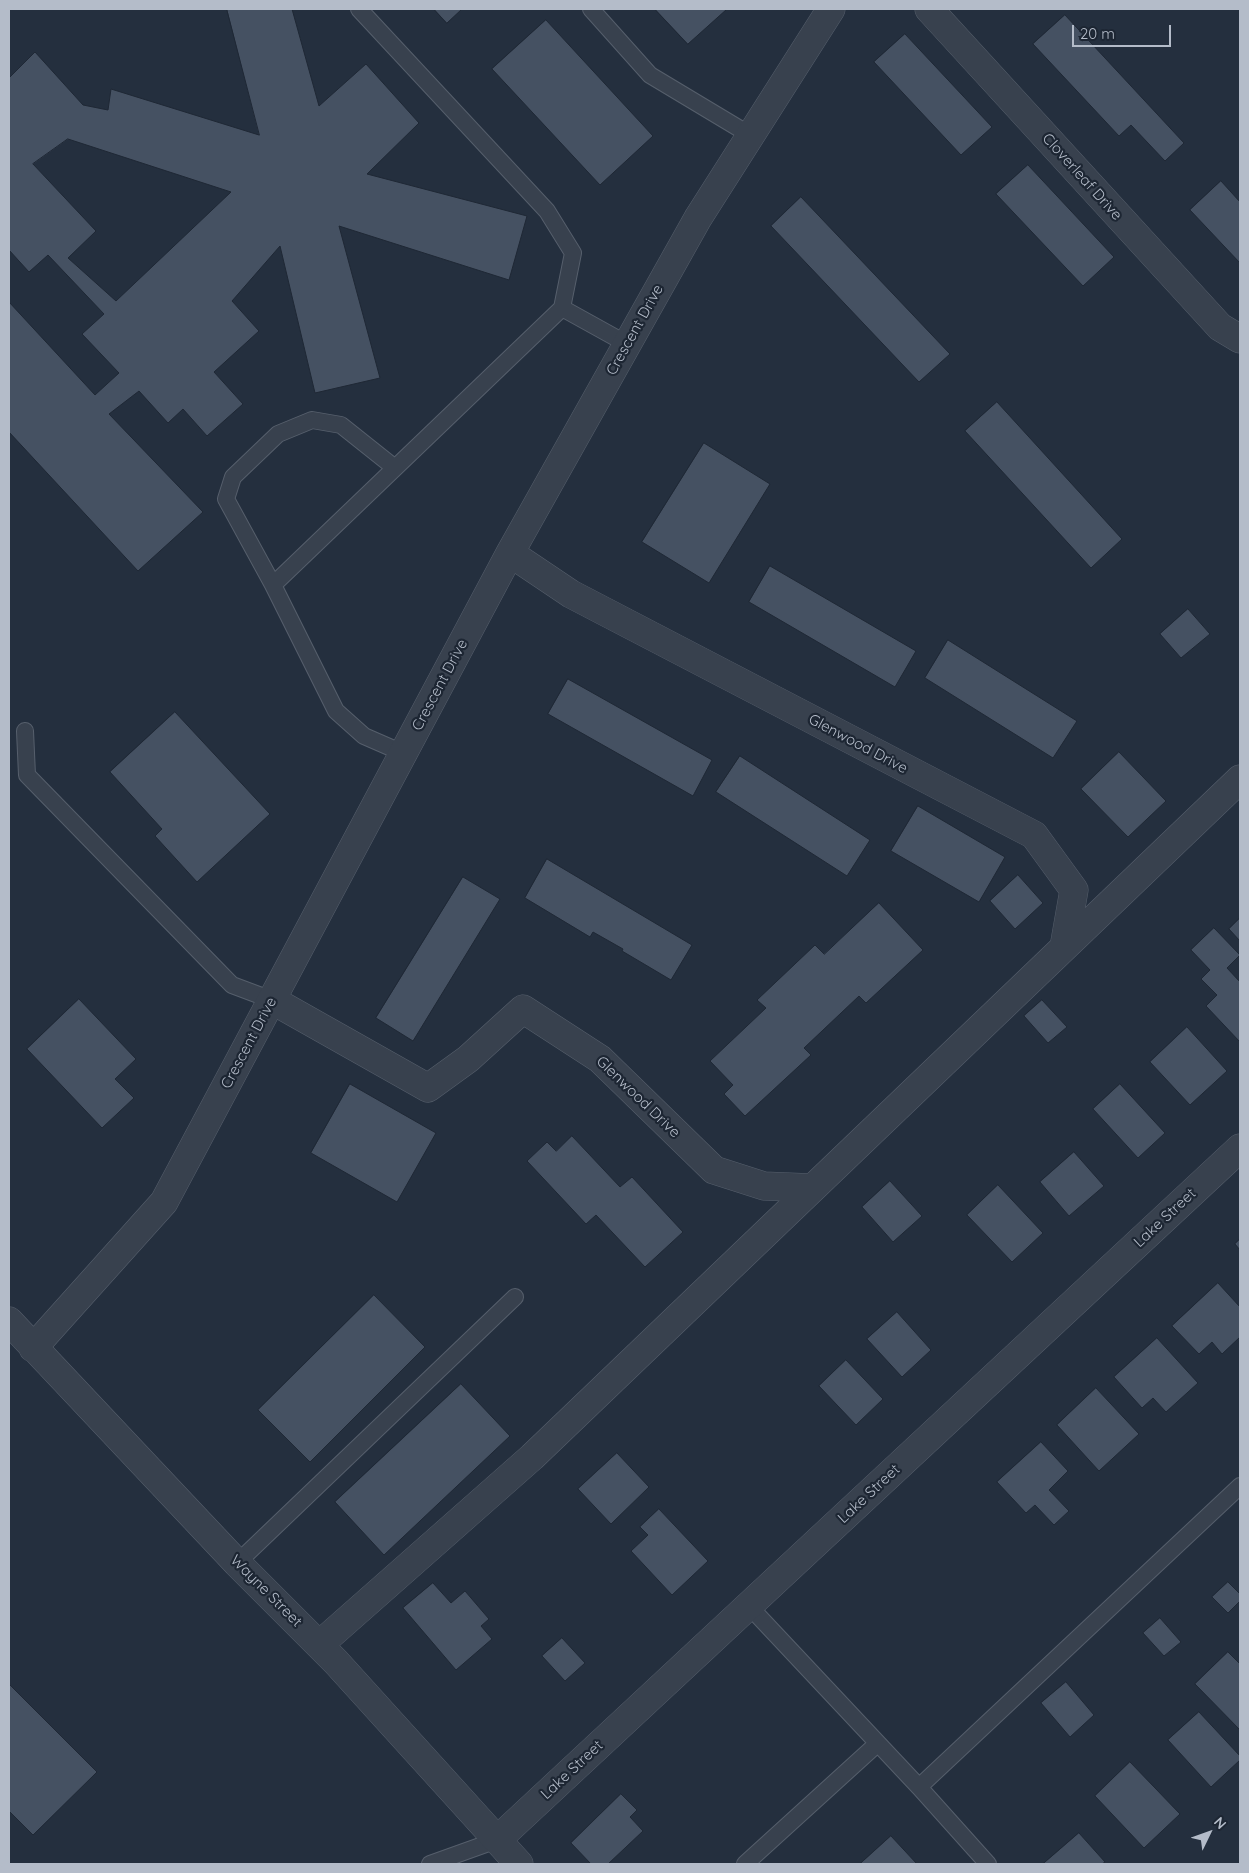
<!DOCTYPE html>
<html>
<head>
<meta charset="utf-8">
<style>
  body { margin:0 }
  #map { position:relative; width:1249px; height:1873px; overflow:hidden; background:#242f3e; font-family:Quicksand,sans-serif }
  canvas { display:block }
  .frame { position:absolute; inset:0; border:10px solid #b4bcc9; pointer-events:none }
  .north { position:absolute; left:1184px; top:1808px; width:50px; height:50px; -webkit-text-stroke:4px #1d2633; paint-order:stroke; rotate:48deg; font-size:14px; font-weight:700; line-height:20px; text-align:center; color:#b4bcc9 }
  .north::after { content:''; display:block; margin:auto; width:18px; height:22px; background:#b4bcc9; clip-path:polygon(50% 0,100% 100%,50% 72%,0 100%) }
  .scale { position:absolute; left:1072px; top:25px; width:99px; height:22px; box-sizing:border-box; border:2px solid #b4bcc9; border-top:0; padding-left:6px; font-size:15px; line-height:18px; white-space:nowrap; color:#b4bcc9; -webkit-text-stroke:4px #1d2633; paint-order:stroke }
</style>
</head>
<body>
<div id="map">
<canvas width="1249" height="1873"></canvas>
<div class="frame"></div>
<div class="north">N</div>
<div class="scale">20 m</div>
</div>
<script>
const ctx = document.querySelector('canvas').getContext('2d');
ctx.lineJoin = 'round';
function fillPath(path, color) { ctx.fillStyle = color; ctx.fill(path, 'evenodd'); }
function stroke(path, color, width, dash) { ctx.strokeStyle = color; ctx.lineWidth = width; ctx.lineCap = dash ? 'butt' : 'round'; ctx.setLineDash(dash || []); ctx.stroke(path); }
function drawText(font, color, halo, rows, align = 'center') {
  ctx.font = font + ' Quicksand,sans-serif'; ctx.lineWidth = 4.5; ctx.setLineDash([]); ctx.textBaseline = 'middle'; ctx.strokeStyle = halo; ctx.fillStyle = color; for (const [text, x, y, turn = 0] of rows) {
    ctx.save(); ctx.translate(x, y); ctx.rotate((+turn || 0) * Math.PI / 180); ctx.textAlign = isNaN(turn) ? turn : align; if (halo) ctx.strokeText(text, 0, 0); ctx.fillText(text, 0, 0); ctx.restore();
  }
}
const building = new Path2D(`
  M227,9H292L319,106L366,64L419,123L367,174L527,216L509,280L339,226L380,378L315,393L280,246L232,301L259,331L214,372L243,404L207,436L183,409L168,423L139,391L109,414L203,512L138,571L9,432V302L95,395L119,373L82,334L104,314L48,255L29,272L9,250V78L35,52L83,105L108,110L111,89L259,135ZM68,139L231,192L116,301L68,258L96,231L33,164Z
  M434,9H462L447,23Z
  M655,9H727L688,44Z
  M1065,15L1184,143L1165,161L1131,125L1119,136L1033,44Z
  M546,20L653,136L600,185L492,69Z
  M905,34L992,127L961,155L874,62Z
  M1028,165L1114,257L1083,286L996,194Z
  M1221,181L1240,202V263L1190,210Z
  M801,197L950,354L919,382L771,226Z
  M997,402L1122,539L1091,568L965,431Z
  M704,443L770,484L709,583L642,542Z
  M770,566L916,651L895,687L749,602Z
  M1188,609L1210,634L1181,658L1160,634Z
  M948,640L1077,721L1053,758L925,678Z
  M568,679L712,760L693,796L548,714Z
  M175,712L270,814L197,882L155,836L162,829L110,772Z
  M1119,752L1166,801L1128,837L1081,789Z
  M740,756L870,840L847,876L716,792Z
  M918,806L1005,857L979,902L891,851Z
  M547,859L692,945L671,980L622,951L623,949L593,932L590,937L525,898Z
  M1018,875L1043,903L1015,929L990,901Z
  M463,877L500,899L413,1041L376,1018Z
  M879,903L923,950L866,1003L859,996L804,1048L811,1055L745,1116L724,1094L733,1085L710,1061L766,1008L757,1000L815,945L824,954Z
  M1240,918V941L1229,929Z
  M1214,928L1240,955L1227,968L1240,982V1042L1206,1006L1217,995L1201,979L1210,970L1191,950Z
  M79,999L136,1059L115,1079L134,1098L102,1128L27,1049Z
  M1042,1000L1067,1027L1048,1043L1024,1016Z
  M1187,1027L1227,1071L1190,1105L1150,1062Z
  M350,1084L436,1133L397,1202L311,1153Z
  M1120,1084L1165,1133L1138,1158L1093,1109Z
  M572,1136L620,1187L632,1177L683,1232L645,1267L596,1215L586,1224L527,1161L547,1142L556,1151Z
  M1074,1152L1104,1186L1069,1216L1040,1182Z
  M890,1181L922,1216L893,1242L862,1207Z
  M998,1185L1043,1233L1012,1262L967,1215Z
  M1240,1239V1250L1235,1244Z
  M1218,1283L1240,1307V1337L1222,1354L1212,1342L1199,1354L1172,1326Z
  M374,1295L425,1347L310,1462L258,1410Z
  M897,1312L931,1350L902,1377L867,1339Z
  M1157,1338L1198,1383L1166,1412L1153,1398L1142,1408L1114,1377Z
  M846,1360L883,1399L856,1425L819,1386Z
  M461,1384L510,1436L384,1555L335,1502Z
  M1096,1388L1139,1434L1099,1471L1057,1425Z
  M1041,1442L1068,1471L1049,1490L1069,1511L1054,1525L1035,1505L1026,1513L997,1482Z
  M617,1453L649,1487L611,1524L578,1489Z
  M659,1509L708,1561L672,1595L631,1551L648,1535L640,1527Z
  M1228,1582L1240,1594V1601L1228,1613L1212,1597Z
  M433,1583L451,1603L465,1591L489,1619L481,1626L492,1639L456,1670L403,1608Z
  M1160,1618L1181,1642L1164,1656L1143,1633Z
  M562,1638L585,1663L565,1681L542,1656Z
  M1228,1652L1240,1664V1730L1195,1684Z
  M1066,1682L1094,1715L1070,1737L1041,1703Z
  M9,1684L97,1772L33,1835L9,1811Z
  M1199,1712L1240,1756V1760L1211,1787L1168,1740Z
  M1130,1762L1180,1814L1144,1848L1095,1796Z
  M621,1794L637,1810L630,1817L643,1831L608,1864H591L571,1843Z
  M1079,1833L1105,1862L1102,1864H1043Z
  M891,1836L917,1864H860Z`);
fillPath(building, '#455162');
stroke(building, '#1f2835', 1);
const service = new Path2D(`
  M359,9L547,211L573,253L562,308L273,585L336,711L364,736L403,753
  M591,9L650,75L750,135
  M562,308L627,344
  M273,585L226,499L233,477L278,434L312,420L341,425L395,468
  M25,731L27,775L232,985L272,1000
  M237,1563L515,1297
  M749,1606L919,1787L988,1864
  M919,1787L1240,1486
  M430,1864L497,1840
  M745,1864L877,1744`);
const minor = new Path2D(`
  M929,9L1220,327L1240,339
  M510,553L571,594L1034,835L1074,890L1064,947
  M272,1000L428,1088L468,1059L523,1009L600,1059L714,1170L764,1186L813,1188
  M9,1321L237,1563L336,1662L519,1864
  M33,1348L164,1202L510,553L698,218L831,9
  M319,1645L532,1457L1240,779
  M497,1840L1240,1148`);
stroke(service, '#565f6c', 18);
stroke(minor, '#565f6c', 29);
stroke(service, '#38414e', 16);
stroke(minor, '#38414e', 28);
drawText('15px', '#b4bcc9', '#1d2633', [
  ["Cloverleaf Drive",1082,177,48],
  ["Crescent Drive",635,330,-61],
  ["Crescent Drive",440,685,-62],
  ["Glenwood Drive",858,744,28],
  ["Crescent Drive",249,1043,-62],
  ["Glenwood Drive",638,1097,44],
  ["Lake Street",1165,1218,-43],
  ["Lake Street",869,1494,-43],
  ["Wayne Street",266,1591,45],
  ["Lake Street",572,1770,-43]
]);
</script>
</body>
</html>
